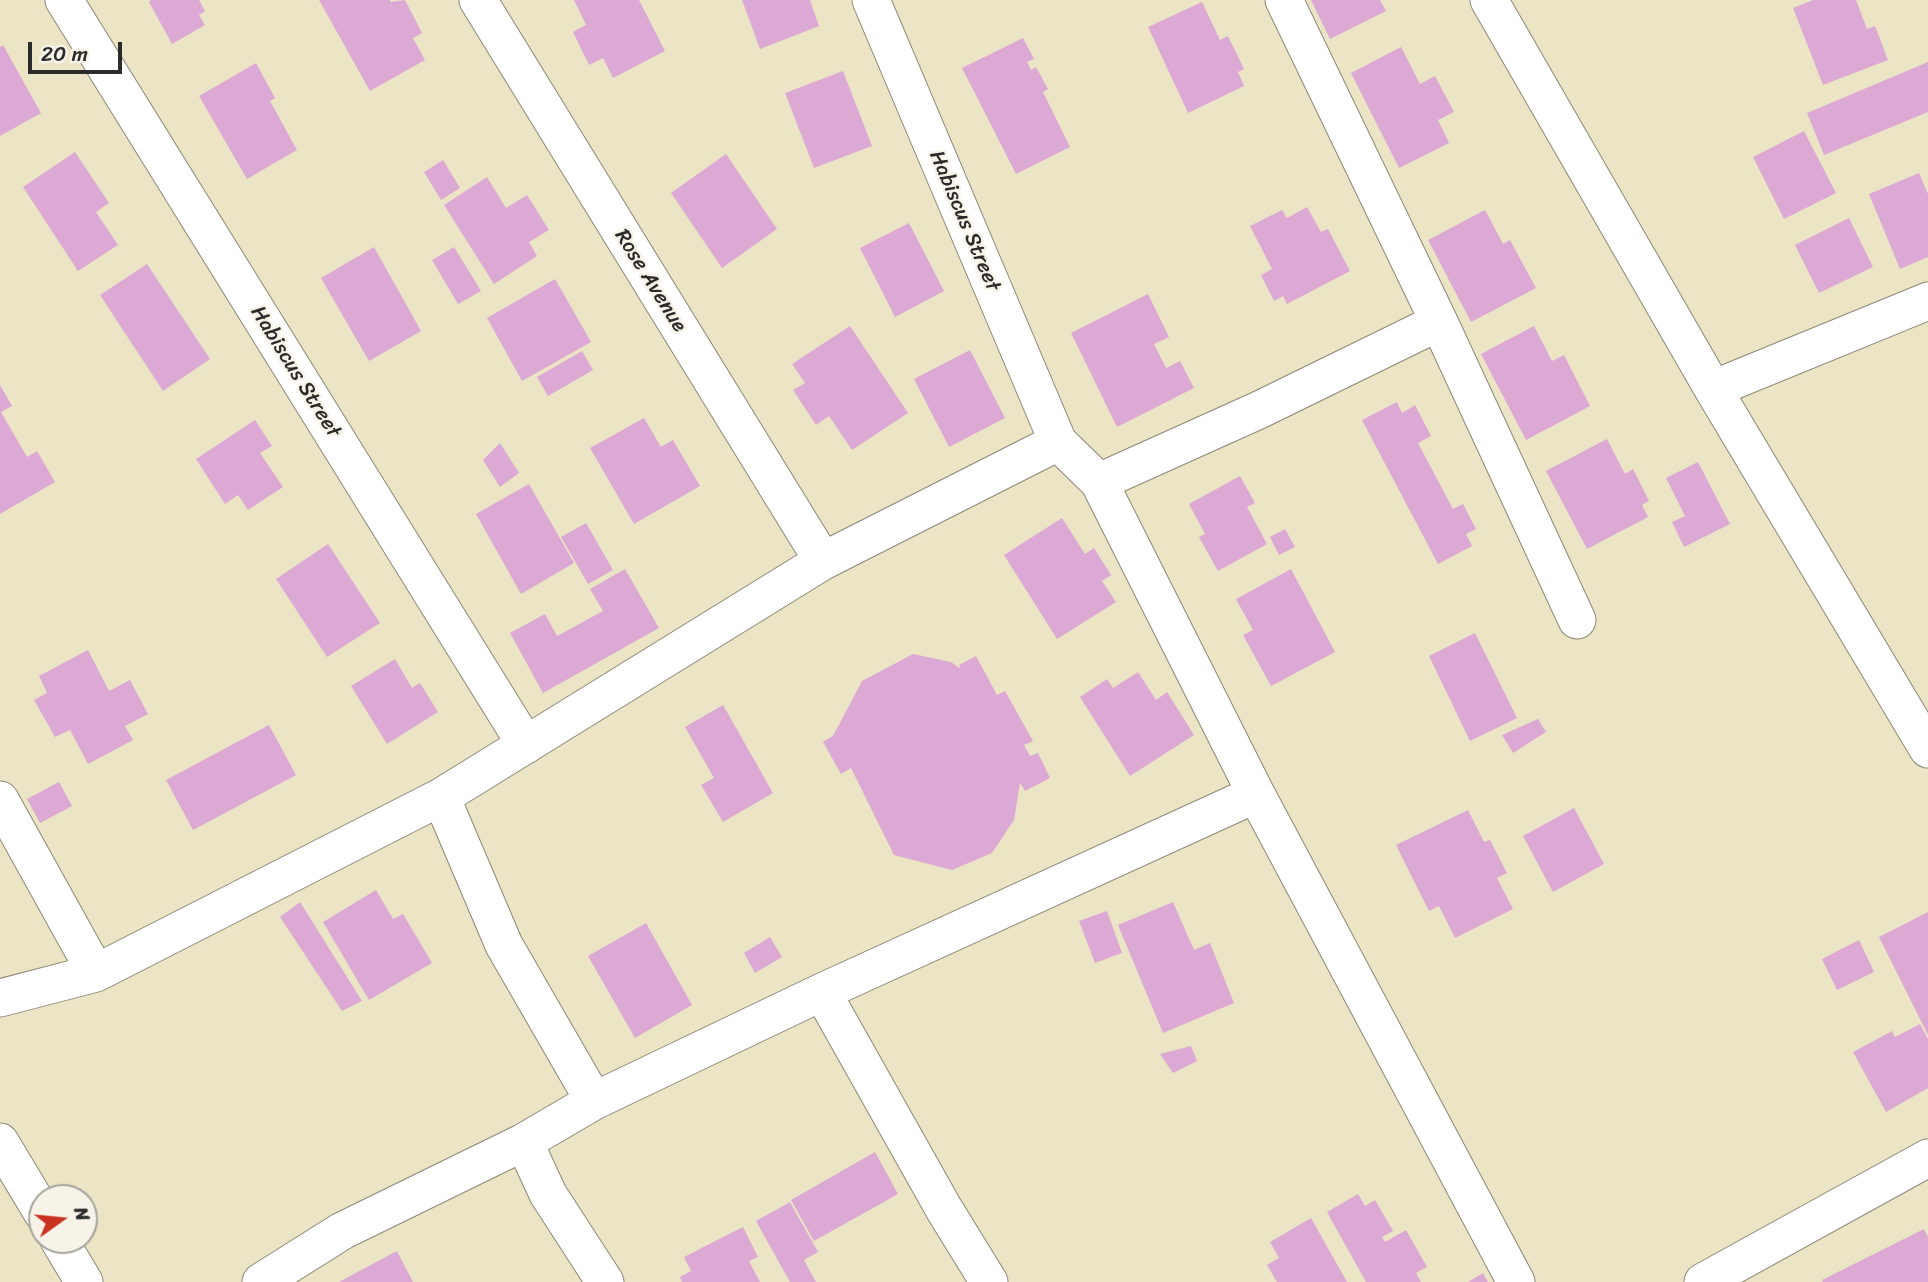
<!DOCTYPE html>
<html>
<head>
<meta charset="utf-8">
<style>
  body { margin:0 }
  #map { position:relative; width:1928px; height:1282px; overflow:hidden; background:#ebe4c5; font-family:Sriracha,sans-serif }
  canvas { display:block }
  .north { position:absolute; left:28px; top:1184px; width:70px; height:70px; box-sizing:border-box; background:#f7f3e8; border:2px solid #a5a39c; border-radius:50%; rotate:75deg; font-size:19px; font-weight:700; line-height:28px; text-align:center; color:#2b2b2b }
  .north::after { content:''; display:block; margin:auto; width:24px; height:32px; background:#c8321e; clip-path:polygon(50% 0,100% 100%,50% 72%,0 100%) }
  .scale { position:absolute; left:28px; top:42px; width:94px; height:32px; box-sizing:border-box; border:4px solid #2b2b2b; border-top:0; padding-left:9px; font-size:21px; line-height:24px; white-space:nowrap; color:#2b2b2b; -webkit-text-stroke:5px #f7f3e8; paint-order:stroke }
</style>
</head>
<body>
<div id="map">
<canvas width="1928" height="1282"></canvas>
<div class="north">N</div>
<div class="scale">20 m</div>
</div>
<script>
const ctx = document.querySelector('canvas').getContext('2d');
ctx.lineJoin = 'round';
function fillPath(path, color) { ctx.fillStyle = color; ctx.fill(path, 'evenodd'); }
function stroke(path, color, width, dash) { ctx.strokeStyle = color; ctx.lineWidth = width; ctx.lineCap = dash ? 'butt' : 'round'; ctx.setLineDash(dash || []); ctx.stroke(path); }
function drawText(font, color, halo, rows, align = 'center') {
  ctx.font = font + ' Sriracha,sans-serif'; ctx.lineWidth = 5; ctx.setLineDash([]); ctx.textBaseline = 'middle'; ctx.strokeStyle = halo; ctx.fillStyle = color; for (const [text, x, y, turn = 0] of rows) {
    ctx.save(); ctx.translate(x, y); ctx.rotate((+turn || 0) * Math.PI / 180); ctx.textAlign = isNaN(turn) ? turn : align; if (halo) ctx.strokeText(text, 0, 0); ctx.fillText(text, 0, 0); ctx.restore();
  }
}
fillPath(new Path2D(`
  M151,0H199L205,11L199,15L205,25L172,44L149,2Z
  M319,0H390L391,2L405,0L422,33L413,38L425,60L370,91Z
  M574,0H639L665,51L613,78L603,58L589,65L573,32L586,25Z
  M742,0H810L819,26L760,49Z
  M1311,0H1380L1386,11L1330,39Z
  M1813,0H1856L1867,29L1875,26L1888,60L1823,85L1793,8Z
  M1202,2L1220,40L1228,36L1244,69L1238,72L1244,86L1188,113L1148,27Z
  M1023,38L1034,59L1027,62L1031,70L1036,67L1048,89L1043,92L1070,147L1016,174L962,68Z
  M3,45L41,113L0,136V47Z
  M1401,47L1420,84L1435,76L1454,112L1438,120L1449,143L1399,168L1351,73Z
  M1928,62V112L1824,155L1807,113Z
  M256,63L275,98L270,101L297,150L247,179L199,96Z
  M843,71L872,146L814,168L785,93Z
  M1804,131L1836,193L1784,219L1753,157Z
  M75,152L109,203L96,212L118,245L78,271L23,187Z
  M726,154L777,229L722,268L671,193Z
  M443,160L460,188L441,200L424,172Z
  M1919,173L1928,194V257L1900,269L1869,194Z
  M487,177L506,208L527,195L549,230L529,242L537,256L494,284L444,205Z
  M1307,207L1321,232L1328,229L1350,271L1287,304L1283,296L1274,301L1261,275L1272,269L1250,226L1282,210L1287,218Z
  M1485,210L1503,244L1510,240L1536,288L1471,322L1428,240Z
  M1849,218L1873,267L1819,293L1795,245Z
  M909,223L944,291L895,317L860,248Z
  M374,247L421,331L369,361L321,278Z
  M454,247L481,291L458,304L432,260Z
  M147,264L210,359L163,391L100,295Z
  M555,279L591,342L522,381L487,318Z
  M1148,294L1169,337L1154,344L1166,368L1180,361L1194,388L1117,427L1071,333Z
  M850,326L908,413L852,450L829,416L816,425L793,390L805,383L792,364Z
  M1534,326L1552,361L1564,355L1590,406L1526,440L1481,354Z
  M970,350L1005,418L949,447L914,379Z
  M582,351L593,370L548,396L537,377Z
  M0,385L12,406L1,412L27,457L37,451L55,482L0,514Z
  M1397,402L1402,413L1415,405L1431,436L1418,443L1453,509L1463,504L1476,529L1466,534L1472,546L1438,564L1362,420Z
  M644,418L661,447L673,440L700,486L634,524L590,448Z
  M255,420L272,446L260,453L283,487L248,510L238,495L225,504L196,459Z
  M1607,439L1625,474L1633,469L1649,501L1642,505L1648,517L1587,549L1546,471Z
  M500,443L519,473L500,487L483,460Z
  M1698,462L1730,524L1684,547L1672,522L1685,516L1666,478Z
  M1240,476L1255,503L1247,507L1267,544L1218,571L1199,537L1205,534L1189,504Z
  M529,484L574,563L521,594L476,514Z
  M1062,518L1085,554L1094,548L1111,575L1102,581L1116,602L1057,639L1004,555Z
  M586,523L613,570L588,584L561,537Z
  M1285,529L1295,547L1279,555L1270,537Z
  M328,544L380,623L327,657L276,579Z
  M625,569L659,628L543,693L510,633L545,614L557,636L603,611L590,589Z
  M1291,569L1335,652L1271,686L1243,635L1253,630L1236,599Z
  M1475,633L1517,718L1470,741L1429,656Z
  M88,650L109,691L130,680L148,714L125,726L133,740L88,764L70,730L55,737L34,700L47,693L39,676Z
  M913,654L951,662L961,669L959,665L976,656L997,695L1005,691L1033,741L1024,745L1030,756L1038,753L1050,778L1025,791L1020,783L1014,820L992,853L952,870L894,855L851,768L841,774L823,742L833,736L862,681Z
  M395,659L412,688L420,683L438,712L387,744L351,686Z
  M1138,672L1156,700L1167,692L1194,735L1130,776L1080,697L1107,679L1113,688Z
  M723,705L773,793L723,822L701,785L714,778L685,727Z
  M1538,719L1546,732L1513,753L1502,735Z
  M269,725L296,775L193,830L166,780Z
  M59,782L72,806L40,823L27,799Z
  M1574,808L1604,864L1553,892L1523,836Z
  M1468,810L1484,842L1490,840L1507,873L1497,878L1513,909L1455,938L1439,906L1429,911L1396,845Z
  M376,890L393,919L403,914L432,963L369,1000L323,922Z
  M300,902L362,1001L342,1011L280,917Z
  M1173,902L1194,950L1210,943L1234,1003L1163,1033L1118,925Z
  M1107,911L1122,953L1095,963L1079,921Z
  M1928,912V1035L1879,937Z
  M646,923L692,1005L635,1038L588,956Z
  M770,937L782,957L755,973L744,953Z
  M1859,940L1874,972L1837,990L1822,959Z
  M1920,1024L1928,1039V1088L1886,1112L1853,1052L1892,1031L1895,1037Z
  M1191,1046L1197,1061L1173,1073L1160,1054Z
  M875,1152L898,1194L814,1241L791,1200Z
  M1358,1194L1365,1206L1375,1200L1393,1231L1382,1237L1385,1242L1406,1230L1427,1267L1416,1273L1421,1282H1366L1327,1212Z
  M790,1202L818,1252L804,1260L816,1282H790L756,1221Z
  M1311,1218L1347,1282H1277L1267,1265L1279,1258L1270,1242Z
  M743,1227L758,1257L749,1261L760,1282H682L680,1277L691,1271L684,1257Z
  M1924,1229L1928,1237V1282H1823L1822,1280Z
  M397,1251L413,1282H339Z
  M1483,1273L1488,1282H1468Z`), '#dca9d4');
const minor = new Path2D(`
  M64,0L526,745
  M478,0L823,561
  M871,0L1058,442L1099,482L1256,794L1516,1282
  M1284,0L1439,322L1577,620
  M1489,0L1713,389L1928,749
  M1713,389L1928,301
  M1099,482L1259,410L1439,322
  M441,797L504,945L594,1101
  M0,800L96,973
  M822,992L944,1209L989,1282
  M0,998L96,973L441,797L823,561L1058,442
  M0,1142L42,1212
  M524,1142L548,1194L605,1282
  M59,1240L84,1282
  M261,1282L342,1231L524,1142L594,1101L822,992L1256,794
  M1703,1282L1928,1158`);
stroke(minor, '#8b8878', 39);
stroke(minor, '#fff', 37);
drawText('21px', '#2b2b2b', '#f7f3e8', [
  ["Habiscus Street",964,221,67],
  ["Rose Avenue",650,281,58],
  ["Habiscus Street",295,372,58]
]);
</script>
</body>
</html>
